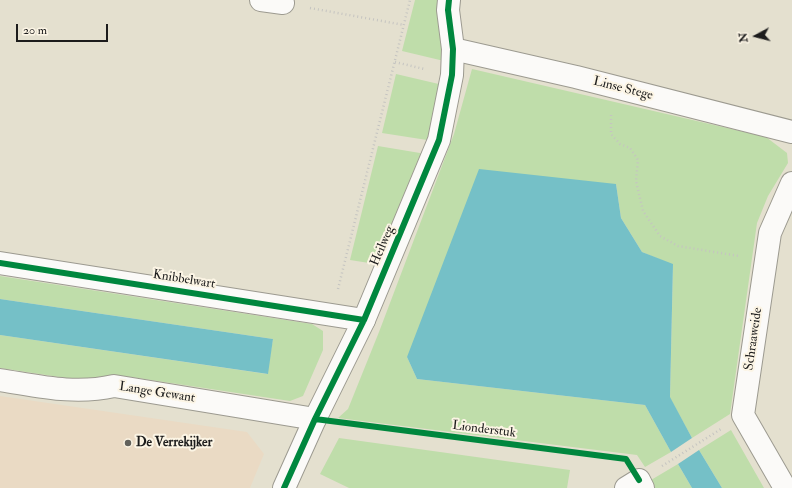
<!DOCTYPE html>
<html>
<head>
<meta charset="utf-8">
<style>
  body { margin:0 }
  #map { position:relative; width:792px; height:488px; overflow:hidden; background:#e4e0cf; font-family:"IM FELL Double Pica",serif }
  canvas { display:block }
  .north { position:absolute; left:736px; top:16px; width:40px; height:40px; -webkit-text-stroke:3px #fcf5e5; paint-order:stroke; rotate:263deg; font-size:11px; font-weight:700; line-height:16px; text-align:center; color:#1c1c1c }
  .north::after { content:''; display:block; margin:auto; width:14px; height:18px; background:#1c1c1c; clip-path:polygon(50% 0,100% 100%,50% 72%,0 100%) }
  .scale { position:absolute; left:16px; top:24px; width:92px; height:18px; box-sizing:border-box; border:2px solid #1c1c1c; border-top:0; padding-left:5px; font-size:12px; line-height:14px; white-space:nowrap; color:#1c1c1c; -webkit-text-stroke:3px #fcf5e5; paint-order:stroke }
</style>
</head>
<body>
<div id="map">
<canvas width="792" height="488"></canvas>
<div class="north">N</div>
<div class="scale">20 m</div>
</div>
<script>
const ctx = document.querySelector('canvas').getContext('2d');
ctx.lineJoin = 'round';
function fillPath(path, color) { ctx.fillStyle = color; ctx.fill(path, 'evenodd'); }
function stroke(path, color, width, dash) { ctx.strokeStyle = color; ctx.lineWidth = width; ctx.lineCap = dash ? 'butt' : 'round'; ctx.setLineDash(dash || []); ctx.stroke(path); }
function drawText(font, color, halo, rows, align = 'center') {
  ctx.font = font + ' "IM FELL Double Pica",serif'; ctx.lineWidth = 4; ctx.setLineDash([]); ctx.textBaseline = 'middle'; ctx.strokeStyle = halo; ctx.fillStyle = color; for (const [text, x, y, turn = 0] of rows) {
    ctx.save(); ctx.translate(x, y); ctx.rotate((+turn || 0) * Math.PI / 180); ctx.textAlign = isNaN(turn) ? turn : align; if (halo) ctx.strokeText(text, 0, 0); ctx.fillText(text, 0, 0); ctx.restore();
  }
}
fillPath(new Path2D(`
  M0,396L247,432L264,454L250,488H0Z`), '#eadac4');
fillPath(new Path2D(`
  M415,0H441L444,61L402,51Z
  M472,69L766,137L787,153L788,163L768,196L757,223L730,414L692,438L670,398L673,265L642,252L621,218L616,184L407,357L417,379L645,405L671,452L645,467L637,455L338,418L348,409L379,332L454,134Z
  M396,74L443,85L427,140L382,133Z
  M378,146L426,154L382,265L350,260Z
  M0,276L312,324L323,331V350L303,396L290,401L131,377L79,380L0,368V335L267,374L273,339L0,299Z
  M731,430L764,488H722L699,450Z
  M339,438L570,470L567,488H349L320,474Z
  M678,464L692,488H655L651,480Z`), '#bfddaa');
fillPath(new Path2D(`
  M479,169L616,184L621,218L642,252L673,264L670,397L692,438L671,452L645,405L417,379L407,357Z
  M0,299L273,339L268,374L0,335Z
  M699,450L722,488H692L678,464Z`), '#75c0c7');
const minor = new Path2D(`
  M261,0L283,3
  M453,49L576,77L792,132
  M0,263L364,320
  M0,380C39,386 74,395 114,386L315,419
  M626,488L639,480L643,488
  M785,488L743,415L770,233L792,183`);
const tertiary = new Path2D(`
  M284,488L315,419L364,320L439,140L452,75L453,49L448,10L449,0`);
stroke(minor, '#9c9a90', 24);
stroke(tertiary, '#9c9a90', 24);
stroke(new Path2D(`
  M310,8L404,25
  M395,62L424,69
  M611,115V134L620,144L630,148L638,160L636,181L643,211L660,236L678,246L739,256
  M338,289L410,0
  M662,466L721,429`), '#c5c4c1', 2.5, [1, 3]);
stroke(minor, '#fbfaf8', 22);
stroke(tertiary, '#fbfaf8', 22);
stroke(new Path2D(`
  M0,263L364,320
  M315,419L626,459L639,480
  M284,488L315,419L364,320L439,140L452,75L453,49L448,10L449,0`), '#00873e', 6);
for (const [x, y, r, color] of [
  [128,443,4,"#62615b"]
]) { const dot = new Path2D(); dot.arc(x, y, r, 0, 2 * Math.PI); ctx.fillStyle = color; ctx.fill(dot); stroke(dot, '#fcf5e5', 1.5); }
drawText('13px', '#1c1c1c', '#fcf5e5', [
  ["Linse Stege",623,89,14],
  ["Heilweg",383,246,-67],
  ["Knibbelwart",184,280,9],
  ["Schraaweide",754,339,-82],
  ["Lange Gewant",157,393,9],
  ["Lionderstuk",484,430,7]
]);
drawText('bold 13px', '#1c1c1c', '#fcf5e5', [
  ["De Verrekijker",136,443]
], 'left');
</script>
</body>
</html>
